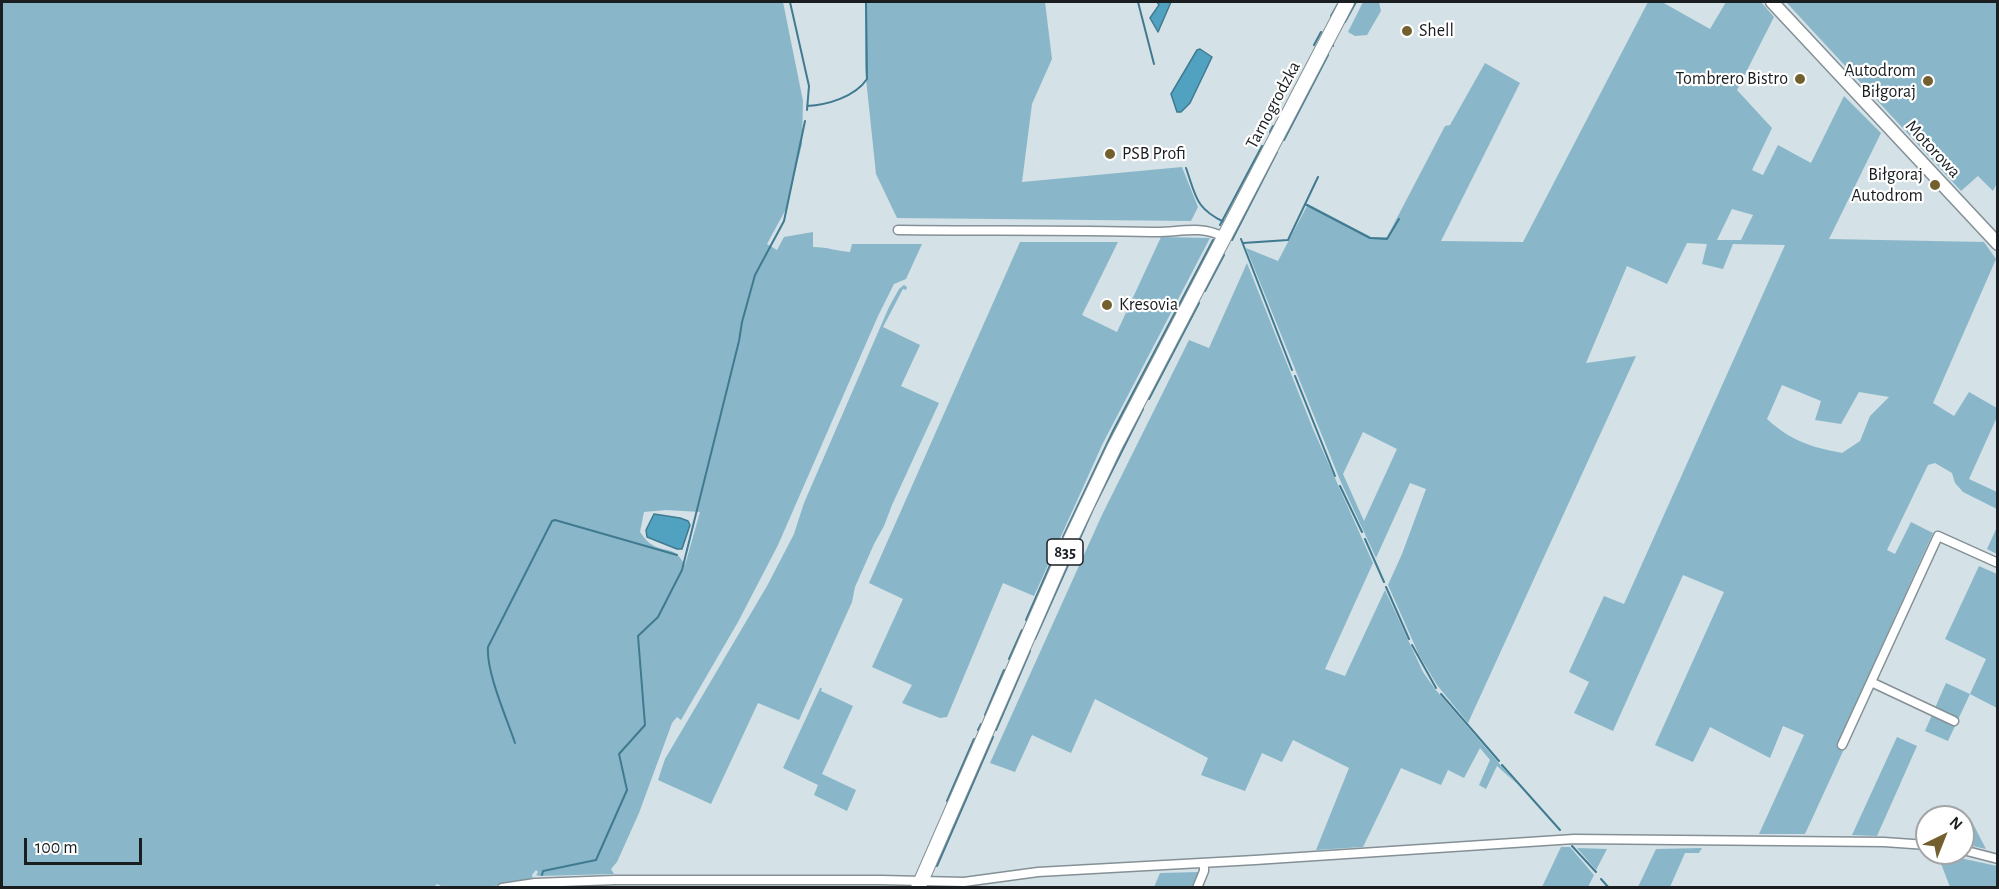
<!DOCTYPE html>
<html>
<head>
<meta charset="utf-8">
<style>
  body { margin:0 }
  #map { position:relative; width:1999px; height:889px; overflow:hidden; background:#d4e1e6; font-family:"Alegreya Sans",sans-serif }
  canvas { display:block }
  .frame { position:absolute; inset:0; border:3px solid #1a1e20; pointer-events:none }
  .north { position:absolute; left:1915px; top:805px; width:60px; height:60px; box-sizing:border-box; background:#fff; border:2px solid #a3a5a6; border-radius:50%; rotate:43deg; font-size:16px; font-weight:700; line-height:24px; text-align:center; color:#1a1e20 }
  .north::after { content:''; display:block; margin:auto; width:21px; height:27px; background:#74602f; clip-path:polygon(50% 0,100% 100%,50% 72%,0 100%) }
  .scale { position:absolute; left:24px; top:838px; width:118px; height:27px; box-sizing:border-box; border:3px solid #1a1e20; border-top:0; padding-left:8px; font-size:18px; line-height:21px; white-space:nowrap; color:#1a1e20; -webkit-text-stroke:4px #fff; paint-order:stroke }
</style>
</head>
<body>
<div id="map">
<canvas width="1999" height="889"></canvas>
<div class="frame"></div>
<div class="north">N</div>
<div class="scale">100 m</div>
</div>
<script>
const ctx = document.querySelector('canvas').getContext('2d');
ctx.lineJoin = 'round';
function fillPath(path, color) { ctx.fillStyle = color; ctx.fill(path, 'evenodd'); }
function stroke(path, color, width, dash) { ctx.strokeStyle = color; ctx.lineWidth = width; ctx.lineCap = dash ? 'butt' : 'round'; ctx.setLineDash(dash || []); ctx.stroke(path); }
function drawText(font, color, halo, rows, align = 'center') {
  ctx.font = font + ' "Alegreya Sans",sans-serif'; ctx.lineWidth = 4.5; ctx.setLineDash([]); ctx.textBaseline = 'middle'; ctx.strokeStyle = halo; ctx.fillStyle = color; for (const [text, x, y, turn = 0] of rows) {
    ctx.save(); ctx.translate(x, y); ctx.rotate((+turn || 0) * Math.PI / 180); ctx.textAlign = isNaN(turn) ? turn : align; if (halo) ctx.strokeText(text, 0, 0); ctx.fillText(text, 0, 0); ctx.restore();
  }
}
fillPath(new Path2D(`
  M2,2H783L803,101L802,144L786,209L767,244L777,250L784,237L813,232V247C828,247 836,251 850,252L852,244H922L906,279L894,284L878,316L778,545L738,622L681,720L677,717L672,723L639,813L617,862L611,869L614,874L539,876L536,875L538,872L536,870L532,875L533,879L483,888L443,887L437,884L433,888H2ZM666,510L700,512L685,565C673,544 666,554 651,544C647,542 643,536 640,532L644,512Z
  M865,2H1045L1052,59L1032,104L1022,182L1182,167L1198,207L1191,221L897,218L876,174L865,69Z
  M1363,2H1379L1381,11L1367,35L1355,36L1348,32Z
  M1648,2H1662L1710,29L1726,2H1761L1774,17L1737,90L1772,128L1752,170L1763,175L1778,145L1811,163L1844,96L1881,133L1829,239L1984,242L1996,259L1933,403L1954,416L1969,392L1997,408V417L1969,479L1997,492V509L1963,492L1955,483L1952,473L1935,463L1928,465L1887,550L1895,554L1911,522L1933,533L1838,743L1845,747L1805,834H1759L1804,735L1783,726L1770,758L1710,727L1693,762L1655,745L1724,592L1683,575L1613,731L1574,713L1589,682L1569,672L1604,596L1624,604L1785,245L1733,244L1723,269L1702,264L1707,244L1687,243L1667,284L1627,266L1586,363L1636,356L1468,723L1437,685L1419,655L1388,585L1402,554L1426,489L1410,483L1376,558L1340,480L1246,248L1278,261L1308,204L1371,237H1387L1445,126L1450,125L1485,63L1520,83L1441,241L1523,242ZM1732,209L1753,215L1741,240H1717ZM1782,385L1821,401L1815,420L1841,424L1859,392L1889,397L1870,416L1860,441L1842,453C1811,447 1791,441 1767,419ZM1363,432L1397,449L1364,521L1343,474Z
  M1786,2H1997L1998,181L1993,191L1978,176L1961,191Z
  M1161,237L1210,238L1103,443L1034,596L1003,583L947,717L940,718L902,703L912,685L872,667L903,599L869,583L1020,242H1118L1082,315L1117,332Z
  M1247,263L1313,429L1373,563L1325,669L1345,676L1385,590L1423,672L1435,689L1516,783L1497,766L1486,789L1479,785L1490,760L1480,748L1464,778L1448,770L1441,785L1401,768L1363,847L1316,850L1349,768L1293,740L1282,762L1262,753L1245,791L1201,775L1208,758L1095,699L1071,753L1032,735L1015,772L990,763L1101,517L1189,340L1209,348Z
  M904,285L907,287L906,290L903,289L883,327L920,345L901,386L939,403L892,505L884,526L874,544L855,587L852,602L799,720L758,703L711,804L658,780L665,759L767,586L794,534L804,503L889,307L899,289Z
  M1997,527V554L1987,549Z
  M1979,566L1997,574V708L1970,694L1948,741L1925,731L1932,715L1953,725L1956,718L1935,708L1946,683L1970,694L1986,659L1945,639Z
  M820,688H822L821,691L853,706L822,774L856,790L847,811L814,795L818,785L783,768Z
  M1897,737L1917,746L1877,836L1852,835Z
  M1970,818L1986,849L1963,844V824Z
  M1561,847H1570L1594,875L1588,887H1542Z
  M1577,848L1607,849L1596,870Z
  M1702,848L1699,853H1685L1670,887H1638L1656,849Z
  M1937,853L1997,866V887H1950Z
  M1199,872L1192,887H1154L1160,873Z`), '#89b7c9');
const water = new Path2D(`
  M1157,2H1171L1158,32L1150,18L1159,5Z
  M1200,49L1212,57L1190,103L1181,112H1177L1171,94L1197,50Z
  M654,514L680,518L688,521L690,525L682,549H677L647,537L646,530Z`);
fillPath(water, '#51a2c0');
stroke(water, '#407a90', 1.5);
stroke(new Path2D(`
  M790,2L809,86L807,110
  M1138,2L1154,64
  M1331,16L1339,2
  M1345,22L1356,2
  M1314,45L1321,32
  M1333,46V45
  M807,106C827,105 855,97 867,79L866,2
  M1279,115L1281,111
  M1270,132L1273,126
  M1284,140L1328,55
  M1186,168C1196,196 1195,208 1224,222
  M1305,204L1370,238L1387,239L1399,219
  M1220,225L1262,146
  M1241,239L1292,370
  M1232,240L1277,152
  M1243,243L1288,240L1318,177
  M1205,291L1224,255
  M1295,376L1335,476
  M1149,399L1199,303
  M1340,486L1362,532
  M1063,537L1113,431L1213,240
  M1365,539L1384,582
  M1386,587L1409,639
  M1026,620L1058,547
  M1035,639L1093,509L1143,409
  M1412,645L1436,688
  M1009,659L1022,630
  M1441,694L1499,761
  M985,715L1004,670
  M978,730L981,724
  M996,730L1030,651
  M515,743C507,719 486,672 488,647L552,521L555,520L677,555
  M1502,765L1560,830
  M947,801L974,739
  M1572,846L1596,872
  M937,866L993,737
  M542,875L543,871L596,860L627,790L619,754L645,725L638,636L658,617L682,570L739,341L742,322L755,275L784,221L805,121
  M1601,879L1609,888`), '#407a90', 2);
const street = new Path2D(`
  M898,230C983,231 1067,230 1152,232C1179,233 1198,224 1224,237
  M1871,682L1954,721
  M1842,745L1938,536L1998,563
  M1963,850L1998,859
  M502,888L535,883L615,880H881L964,882L1038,872L1255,860L1574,839L1884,842L1927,845
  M1197,888L1204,871V863`);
const secondary = new Path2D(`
  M1772,2L1998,244`);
const primary = new Path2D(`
  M918,888L1068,545L1114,448L1347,2`);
stroke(street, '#849095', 11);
stroke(secondary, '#849095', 15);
stroke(primary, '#849095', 16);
stroke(street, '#fff', 8);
stroke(secondary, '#fff', 12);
stroke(primary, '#fff', 14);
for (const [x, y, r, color] of [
  [1407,31,6,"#74602f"],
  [1800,79,6,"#74602f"],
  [1928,81,6,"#74602f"],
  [1110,154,6,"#74602f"],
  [1935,185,6,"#74602f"],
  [1107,305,6,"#74602f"]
]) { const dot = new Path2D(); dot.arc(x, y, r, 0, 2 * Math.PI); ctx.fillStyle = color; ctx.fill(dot); stroke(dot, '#fff', 2); }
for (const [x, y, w] of [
  [1065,552,36]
]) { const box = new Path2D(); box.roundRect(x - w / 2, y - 13, w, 26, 4.5); ctx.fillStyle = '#fff'; ctx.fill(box); stroke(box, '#1a1e20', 1.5); }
drawText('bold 16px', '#1a1e20', null, [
  ["835",1065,552]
]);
drawText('18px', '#1a1e20', '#fff', [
  ["Shell",1419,31],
  ["Autodrom",1916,71,"right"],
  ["Biłgoraj",1916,92,"right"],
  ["Tombrero Bistro",1788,79,"right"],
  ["PSB Profi",1122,154],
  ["Biłgoraj",1923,175,"right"],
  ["Autodrom",1923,196,"right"],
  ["Kresovia",1119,305]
], 'left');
drawText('18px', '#1a1e20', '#fff', [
  ["Tarnogrodzka",1273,105,-62],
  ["Motorowa",1933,149,47]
]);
</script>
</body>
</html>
